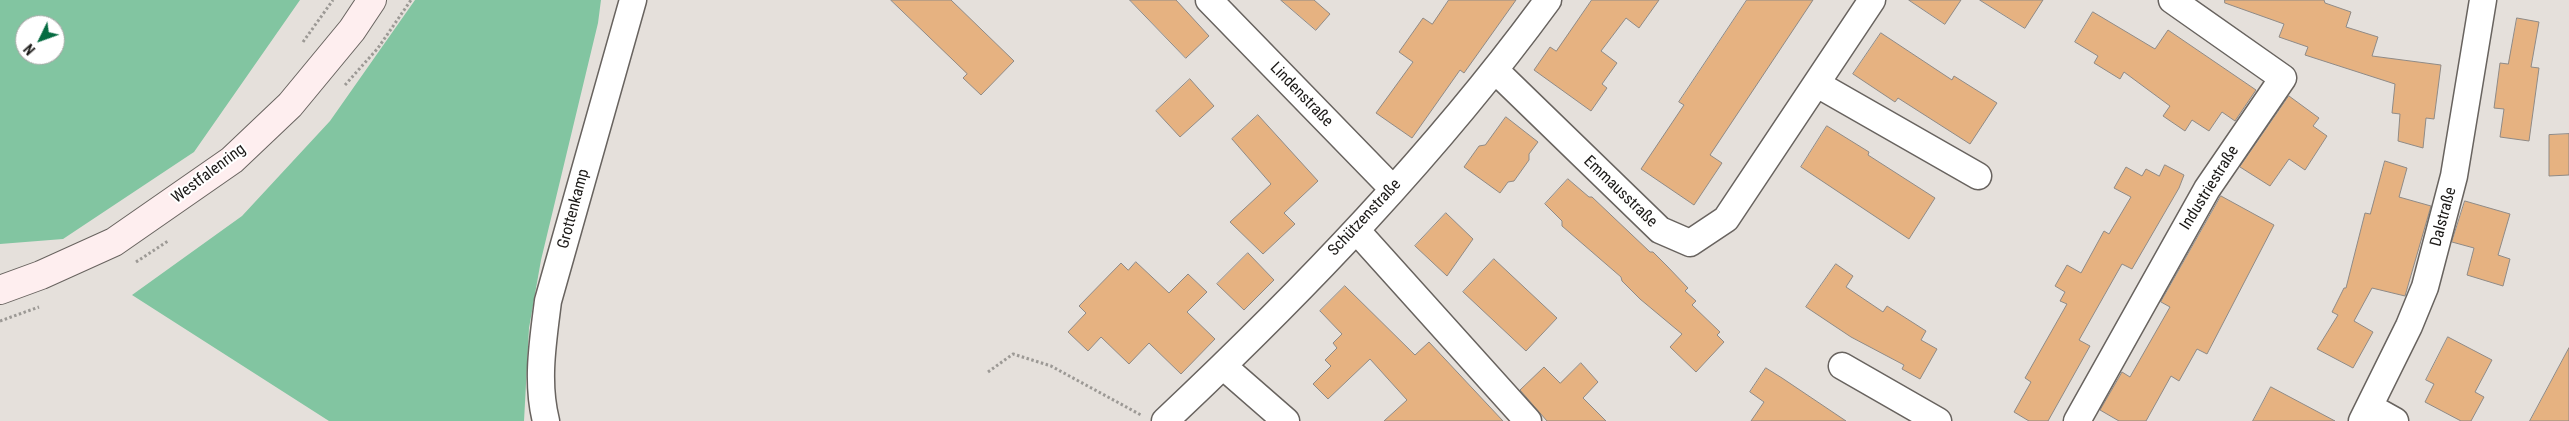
<!DOCTYPE html>
<html>
<head>
<meta charset="utf-8">
<style>
  body { margin:0 }
  #map { position:relative; width:2569px; height:421px; overflow:hidden; background:#e5e0db; font-family:"Roboto Condensed",sans-serif }
  canvas { display:block }
  .north { position:absolute; left:15px; top:15px; width:50px; height:50px; box-sizing:border-box; background:#fff; border:1px solid #a4a3a2; border-radius:50%; rotate:228deg; font-size:14px; font-weight:700; line-height:20px; text-align:center; color:#1b1917 }
  .north::after { content:''; display:block; margin:auto; width:18px; height:22px; background:#056b41; clip-path:polygon(50% 0,100% 100%,50% 72%,0 100%) }
</style>
</head>
<body>
<div id="map">
<canvas width="2569" height="421"></canvas>
<div class="north">N</div>
</div>
<script>
const ctx = document.querySelector('canvas').getContext('2d');
ctx.lineJoin = 'round';
function fillPath(path, color) { ctx.fillStyle = color; ctx.fill(path, 'evenodd'); }
function stroke(path, color, width, dash) { ctx.strokeStyle = color; ctx.lineWidth = width; ctx.lineCap = dash ? 'butt' : 'round'; ctx.setLineDash(dash || []); ctx.stroke(path); }
function drawText(font, color, halo, rows, align = 'center') {
  ctx.font = font + ' "Roboto Condensed",sans-serif'; ctx.lineWidth = 4; ctx.setLineDash([]); ctx.textBaseline = 'middle'; ctx.strokeStyle = halo; ctx.fillStyle = color; for (const [text, x, y, turn = 0] of rows) {
    ctx.save(); ctx.translate(x, y); ctx.rotate((+turn || 0) * Math.PI / 180); ctx.textAlign = isNaN(turn) ? turn : align; if (halo) ctx.strokeText(text, 0, 0); ctx.fillText(text, 0, 0); ctx.restore();
  }
}
fillPath(new Path2D(`
  M0,0H300L194,152L63,239L0,244ZM25,25H55V55H25Z
  M415,0H601L598,23L541,260L529,328L524,421H329L132,295L242,216L330,121Z`), '#82c5a1');
const building = new Path2D(`
  M891,0H951L1014,61L981,95L963,78L967,74Z
  M1130,0H1176L1209,36L1186,58Z
  M1281,0H1314L1330,14L1316,30Z
  M1449,0H1516L1464,73L1460,70L1412,138L1376,113L1413,62L1399,52L1423,18L1432,24Z
  M1592,0H1659L1639,28L1626,18L1601,51L1617,63L1602,84L1607,88L1591,111L1534,70L1550,47L1556,51Z
  M1747,0H1813L1710,155L1722,163L1694,205L1641,169L1684,105L1679,102Z
  M1909,0H1961L1945,24Z
  M1980,0H2043L2025,28Z
  M2225,0H2324L2325,3L2351,12L2346,27L2378,37L2372,56L2441,65L2434,119L2426,118L2423,148L2398,141L2400,114L2392,113L2395,84L2305,55L2308,47L2279,37L2284,24L2225,3Z
  M2093,12L2155,49L2168,30L2256,90L2235,121L2222,112L2209,131L2192,120L2185,131L2163,116L2170,106L2124,72L2120,79L2094,63L2098,56L2075,42Z
  M2517,18L2539,22L2531,67L2539,68L2529,141L2500,137L2504,109L2494,108L2500,63L2508,64Z
  M1881,33L1952,80L1954,76L1997,103L1970,144L1898,98L1895,102L1853,74Z
  M1190,79L1214,106L1180,137L1156,111Z
  M2289,96L2319,118L2313,126L2327,136L2305,170L2289,159L2270,186L2240,167Z
  M1258,115L1318,181L1284,213L1295,224L1263,254L1230,222L1271,184L1232,139Z
  M1506,117L1538,142L1529,154V160L1514,181L1508,182L1500,193L1464,167L1479,146L1485,145Z
  M1827,126L1869,152L1868,155L1935,198L1909,239L1801,167Z
  M2569,134V175L2549,176V135Z
  M2385,161L2407,168L2399,197L2431,206L2405,296L2372,288L2354,321L2373,332L2353,368L2317,349L2338,315L2332,312L2344,288H2346L2365,213L2370,214Z
  M2165,165L2184,175L2179,188L2132,269L2122,264L2079,340L2090,346L2048,421H2029L2014,412L2031,382L2025,378L2067,304L2060,301L2065,292L2055,286L2067,265L2081,273L2104,231L2109,234L2131,197L2114,188L2126,167L2142,176L2146,169L2159,176Z
  M1568,179L1589,197H1592L1650,252H1653L1667,266L1688,288L1685,291L1696,301L1692,305L1720,332L1717,335L1724,342L1696,372L1670,347L1682,334L1640,299L1622,281L1621,277L1562,226V221L1545,204Z
  M2221,196L2274,225L2207,354L2197,349L2179,381L2171,376L2146,421H2119L2100,410L2122,372L2130,377L2170,307L2161,302Z
  M2465,201L2510,214L2498,255L2510,259L2503,286L2467,275L2474,248L2452,242Z
  M1446,213L1473,239L1447,276L1415,246Z
  M1248,253L1274,280L1244,310L1217,284Z
  M1494,259L1557,318L1526,351L1463,292Z
  M1136,262L1169,293L1188,274L1207,292L1187,312L1215,339L1181,374L1149,343L1129,364L1101,337L1088,351L1068,332L1086,313L1079,306L1121,263L1128,270Z
  M1836,264L1853,276L1846,287L1883,312L1887,306L1926,331L1921,340L1937,349L1920,379L1902,369L1904,365L1851,337L1806,307Z
  M1345,286L1415,355L1429,342L1503,421H1384L1407,400L1370,359L1328,399L1313,384L1331,366L1325,360L1337,348L1333,343L1342,334L1320,311Z
  M2448,337L2492,360L2475,392L2484,397L2471,421H2461L2425,402L2434,384L2426,380Z
  M2569,348V421H2530Z
  M1581,363L1598,382L1583,398L1606,421H1547L1520,390L1544,367L1560,383Z
  M1766,368L1782,378L1846,421H1751L1764,402L1750,392Z
  M2271,387L2335,421H2253Z`);
fillPath(building, '#e6b281');
stroke(building, '#8f8a86', 1);
const minor = new Path2D(`
  M1209,0L1393,189
  M1496,71L1660,230L1690,243L1726,219L1872,0
  M1817,84L1978,176
  M1356,230L1528,421
  M1223,366L1286,421
  M1842,366L1938,421
  M2370,407L2395,421
  M546,421C536,382 543,341 548,301L633,0
  M1165,421C1303,291 1436,153 1548,0
  M2077,421L2207,189L2283,78L2172,0
  M2362,421L2409,326L2425,287L2454,176L2483,0`);
const secondary = new Path2D(`
  M0,290L41,275L114,242L232,160L290,105L352,30L372,0`);
stroke(minor, '#68635f', 29);
stroke(secondary, '#68635f', 30);
stroke(new Path2D(`
  M303,42L333,0
  M345,85L378,48L411,0
  M136,262L168,241
  M0,321L39,307
  M988,372L1013,354L1051,366L1141,415`), '#9c9995', 3, [2.5, 2.5]);
stroke(minor, '#fff', 26);
stroke(secondary, '#feeeef', 28);
drawText('16px', '#1b1917', '#fff', [
  ["Lindenstraße",1301,95,46],
  ["Westfalenring",209,174,-37],
  ["Industriestraße",2210,188,-58],
  ["Emmausstraße",1620,192,44],
  ["Grottenkamp",574,209,-75],
  ["Dalstraße",2444,217,-75],
  ["Schützenstraße",1365,218,-47]
]);
</script>
</body>
</html>
